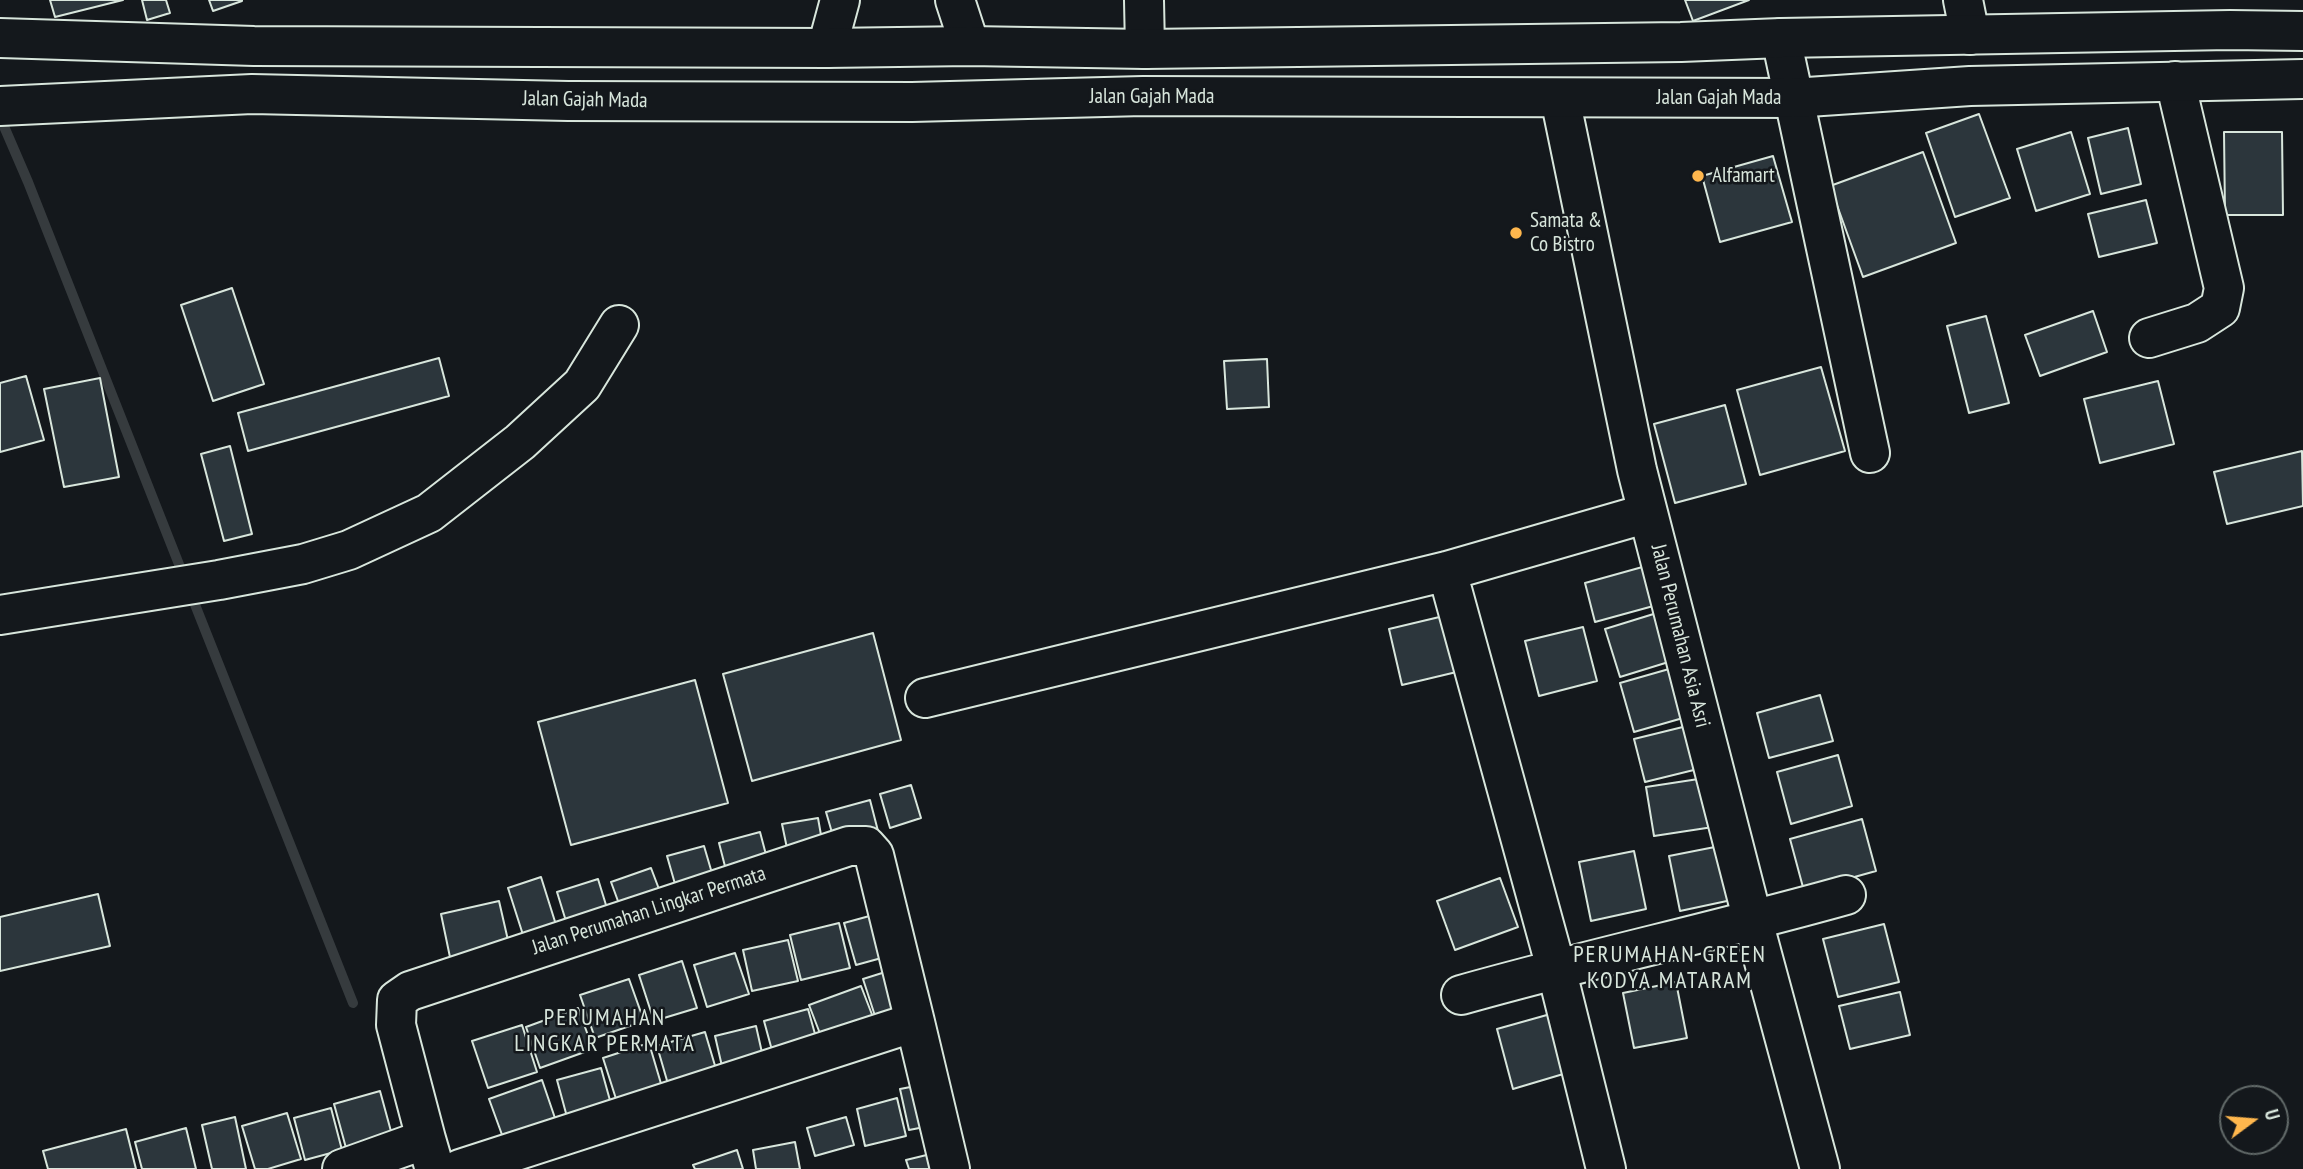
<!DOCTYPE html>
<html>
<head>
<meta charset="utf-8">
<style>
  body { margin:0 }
  #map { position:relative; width:2303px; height:1169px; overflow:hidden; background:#14181c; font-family:"PT Sans Narrow",sans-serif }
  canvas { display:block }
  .north { position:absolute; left:2219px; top:1085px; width:70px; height:70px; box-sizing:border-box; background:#14181c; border:2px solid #626a69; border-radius:50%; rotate:74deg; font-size:19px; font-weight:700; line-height:28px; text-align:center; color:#d8e6dc }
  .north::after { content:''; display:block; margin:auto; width:24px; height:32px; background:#ffb74d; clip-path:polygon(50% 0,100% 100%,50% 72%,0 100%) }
</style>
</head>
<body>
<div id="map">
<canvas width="2303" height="1169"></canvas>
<div class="north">U</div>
</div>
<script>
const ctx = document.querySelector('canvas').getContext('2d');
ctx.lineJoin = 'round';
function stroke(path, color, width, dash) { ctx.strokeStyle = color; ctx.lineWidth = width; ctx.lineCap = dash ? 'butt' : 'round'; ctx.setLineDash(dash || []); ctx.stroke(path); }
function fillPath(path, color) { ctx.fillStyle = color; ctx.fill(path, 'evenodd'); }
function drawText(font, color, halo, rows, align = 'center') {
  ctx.font = font + ' "PT Sans Narrow",sans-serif'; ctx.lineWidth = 5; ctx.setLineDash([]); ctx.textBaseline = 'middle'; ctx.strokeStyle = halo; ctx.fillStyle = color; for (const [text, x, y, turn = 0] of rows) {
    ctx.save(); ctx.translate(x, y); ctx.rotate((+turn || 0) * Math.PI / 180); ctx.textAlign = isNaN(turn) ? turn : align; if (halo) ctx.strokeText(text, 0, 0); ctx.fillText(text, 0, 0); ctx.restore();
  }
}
stroke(new Path2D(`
  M0,117L28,182L184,577
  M190,592L353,1003`), '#363b3e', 10);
const building = new Path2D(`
  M50,0H123L55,17Z
  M142,0H166L170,13L147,20Z
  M209,0H242V1L213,11Z
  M1685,0H1749L1693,21Z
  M1979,114L2010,198L1955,217L1926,133Z
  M2128,128L2141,184L2101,194L2088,138Z
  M2071,132L2090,194L2036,211L2017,149Z
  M2224,132H2282L2283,215H2225Z
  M1923,152L1956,243L1863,277L1830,186Z
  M1773,156L1792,222L1720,242L1702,176Z
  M2146,200L2157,243L2099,257L2088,214Z
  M232,288L264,384L213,401L181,305Z
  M2093,311L2107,352L2040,376L2025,335Z
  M1986,316L2009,403L1969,413L1947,326Z
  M439,358L449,396L248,451L238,413Z
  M1267,359L1269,407L1227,409L1224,361Z
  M1821,367L1845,451L1760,475L1737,390Z
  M26,376L44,440L0,452V383Z
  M100,378L119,477L64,487L44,389Z
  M2158,381L2174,444L2100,463L2084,399Z
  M1725,405L1746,484L1675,503L1654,424Z
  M230,446L252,534L224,541L201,454Z
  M2302,451L2303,506L2227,524L2214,472Z
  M1646,566L1657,605L1595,622L1585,583Z
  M1660,612L1675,660L1620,677L1605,629Z
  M1452,614L1465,670L1402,685L1389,629Z
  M1583,627L1597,681L1539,696L1525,641Z
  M873,633L901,740L752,781L723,674Z
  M1683,665L1697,714L1634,732L1620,683Z
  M695,680L728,803L571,845L538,722Z
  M1820,695L1833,741L1769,758L1757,713Z
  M1695,724L1706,767L1645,782L1634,739Z
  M1838,755L1852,806L1791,824L1777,772Z
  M1705,778L1713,827L1654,836L1646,787Z
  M911,785L921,818L890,828L880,794Z
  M870,800L878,831L835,843L826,812Z
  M818,818L824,852L789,858L782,824Z
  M1862,819L1876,871L1804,891L1790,839Z
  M760,832L769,866L728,878L719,843Z
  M1730,844L1741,898L1680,911L1669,856Z
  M704,846L714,880L677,891L667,856Z
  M1634,851L1646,909L1591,921L1579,862Z
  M651,868L662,897L622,912L611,882Z
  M541,877L557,928L524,938L508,888Z
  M1500,878L1518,927L1455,950L1437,901Z
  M598,879L610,918L569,931L557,892Z
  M98,894L110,946L0,971V917Z
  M499,901L510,949L451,962L441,914Z
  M884,912L896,954L856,965L844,923Z
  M839,923L850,968L801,980L790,935Z
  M1884,924L1899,982L1838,997L1823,939Z
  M788,940L798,981L752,991L743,950Z
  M735,953L749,994L707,1007L694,965Z
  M682,961L697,1008L654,1021L639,975Z
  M898,968L910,1009L876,1019L863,979Z
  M629,979L644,1021L595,1038L580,995Z
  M1676,982L1687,1038L1634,1048L1623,993Z
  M861,986L876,1025L824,1044L809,1005Z
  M1900,992L1910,1035L1850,1049L1839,1006Z
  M578,1008L593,1049L540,1068L526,1027Z
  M808,1009L817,1041L773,1054L764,1021Z
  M1554,1013L1570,1072L1513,1089L1497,1029Z
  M522,1025L537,1072L488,1088L472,1041Z
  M756,1026L765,1066L724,1075L715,1036Z
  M705,1032L716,1069L668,1084L657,1046Z
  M649,1043L662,1087L617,1102L603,1058Z
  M601,1068L611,1104L567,1117L557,1080Z
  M542,1080L557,1124L505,1143L489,1099Z
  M926,1084L935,1125L909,1130L900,1089Z
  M380,1091L392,1135L346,1148L334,1104Z
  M897,1098L906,1136L865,1146L857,1109Z
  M331,1108L342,1150L305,1160L294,1118Z
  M287,1113L301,1159L268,1169H255L242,1126Z
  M235,1117L246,1169H212L202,1125Z
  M846,1117L854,1145L815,1156L807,1128Z
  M186,1128L196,1169H142L135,1142Z
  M126,1129L136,1169H48L43,1151Z
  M795,1142L800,1169H756L753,1150Z
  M737,1150L743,1169H695L693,1165Z
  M943,1151L948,1169H909L906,1160Z`);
fillPath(building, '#2c363c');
stroke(building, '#d8e6dc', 2);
const minor = new Path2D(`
  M955,0L970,46
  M1144,0L1145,49
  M1963,0L1970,35
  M1781,38L1870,453
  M827,48L840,0
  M1560,98L1637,470L1753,921L1820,1169
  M2149,338L2197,323L2220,308L2224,288L2175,81
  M1447,571L1556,968L1606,1169
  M0,615L219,580L303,564L349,550L429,513L520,442L582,385L619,325
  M925,698L1447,571L1648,513
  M1461,995C1588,959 1718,931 1846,895
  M915,1022L950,1169
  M426,1139L396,1025L397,1000L410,991L849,846H866L874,855L915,1022L460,1169
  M342,1169L426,1139L433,1163`);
const major = new Path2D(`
  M0,38L254,46L827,48L970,46L1145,49L1681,42L1781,38L2230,30L2303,31
  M0,106L252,94L568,101L912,102L1143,96L1793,98L1970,86L2303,79`);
stroke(minor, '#d8e6dc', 42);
stroke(major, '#d8e6dc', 42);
stroke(minor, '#14181c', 38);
stroke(major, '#14181c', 38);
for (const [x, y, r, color] of [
  [1698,176,7,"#ffb74d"],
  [1516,233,7,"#ffb74d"]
]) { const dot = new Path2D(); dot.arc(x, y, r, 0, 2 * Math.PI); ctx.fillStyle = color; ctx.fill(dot); stroke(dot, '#14181c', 2.5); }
drawText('21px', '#d8e6dc', '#14181c', [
  ["Jalan Gajah Mada",1152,97],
  ["Jalan Gajah Mada",1719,98],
  ["Jalan Gajah Mada",585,100,1],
  ["Jalan Perumahan Asia Asri",1680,636,76],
  ["Jalan Perumahan Lingkar Permata",649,911,-18]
]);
drawText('21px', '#d8e6dc', '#14181c', [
  ["Alfamart",1712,176],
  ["Samata &",1530,221],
  ["Co Bistro",1530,245]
], 'left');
ctx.letterSpacing = '2px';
drawText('23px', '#d8e6dc', '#14181c', [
  ["PERUMAHAN GREEN",1670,955],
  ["KODYA MATARAM",1670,981],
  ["PERUMAHAN",605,1018],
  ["LINGKAR PERMATA",605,1044]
]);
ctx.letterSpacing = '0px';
</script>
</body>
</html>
